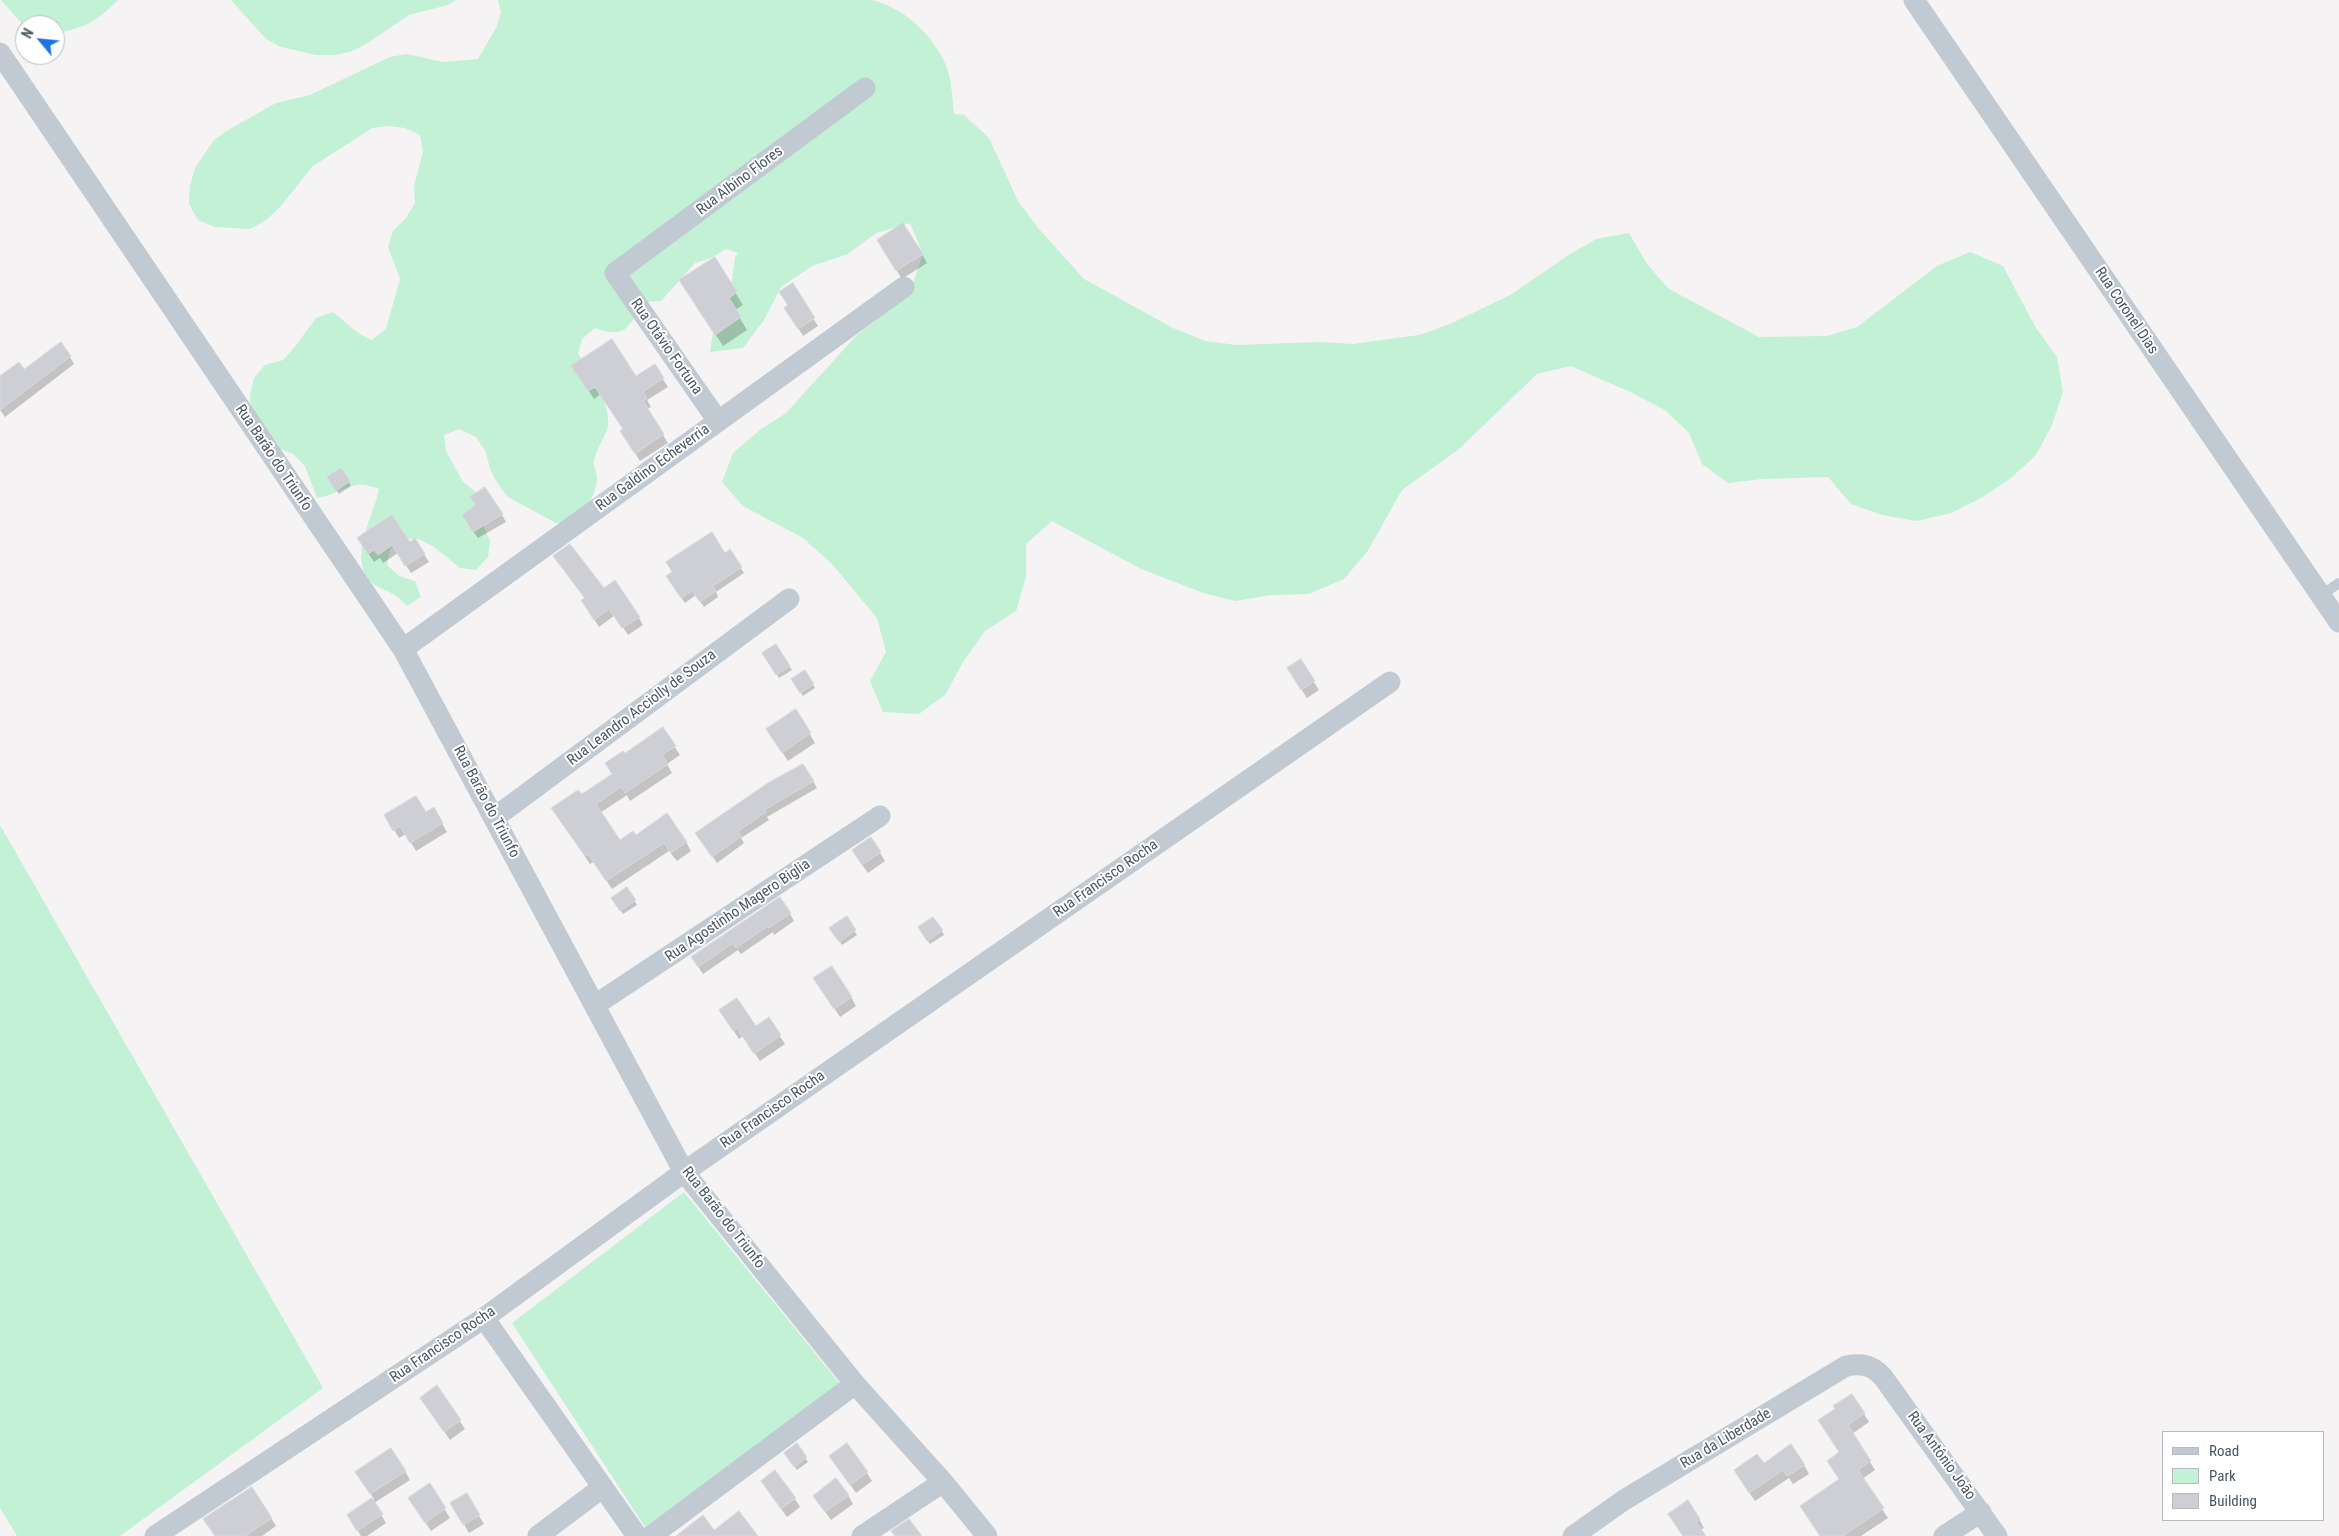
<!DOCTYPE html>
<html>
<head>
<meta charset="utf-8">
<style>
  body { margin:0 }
  #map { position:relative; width:2339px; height:1536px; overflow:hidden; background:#f5f3f3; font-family:"Roboto Condensed",sans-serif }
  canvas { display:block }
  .legend { position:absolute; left:2162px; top:1431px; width:162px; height:90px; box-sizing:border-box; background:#fff; border:1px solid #b7bbc0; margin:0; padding:6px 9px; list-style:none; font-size:15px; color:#4a5661 }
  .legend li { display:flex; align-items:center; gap:10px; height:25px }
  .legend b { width:25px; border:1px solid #b7bbc0 }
  .north { position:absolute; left:15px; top:15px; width:50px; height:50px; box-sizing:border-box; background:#fff; border:1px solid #b7bbc0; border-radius:50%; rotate:298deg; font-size:14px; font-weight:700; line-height:20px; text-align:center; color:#4a5661 }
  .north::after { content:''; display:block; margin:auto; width:18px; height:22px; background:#1a73e8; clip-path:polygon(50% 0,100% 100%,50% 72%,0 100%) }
</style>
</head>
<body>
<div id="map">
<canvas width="2339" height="1536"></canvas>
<ul class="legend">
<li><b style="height:6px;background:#c1cad2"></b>Road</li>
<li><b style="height:14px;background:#c3f1d5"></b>Park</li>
<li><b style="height:14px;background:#cdcfd5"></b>Building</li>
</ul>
<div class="north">N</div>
</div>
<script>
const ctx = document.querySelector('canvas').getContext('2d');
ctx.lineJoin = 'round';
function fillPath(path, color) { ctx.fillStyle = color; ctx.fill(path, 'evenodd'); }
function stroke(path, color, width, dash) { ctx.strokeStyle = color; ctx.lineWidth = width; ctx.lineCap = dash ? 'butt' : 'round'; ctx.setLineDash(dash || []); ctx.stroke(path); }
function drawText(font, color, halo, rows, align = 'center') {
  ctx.font = font + ' "Roboto Condensed",sans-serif'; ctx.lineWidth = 4; ctx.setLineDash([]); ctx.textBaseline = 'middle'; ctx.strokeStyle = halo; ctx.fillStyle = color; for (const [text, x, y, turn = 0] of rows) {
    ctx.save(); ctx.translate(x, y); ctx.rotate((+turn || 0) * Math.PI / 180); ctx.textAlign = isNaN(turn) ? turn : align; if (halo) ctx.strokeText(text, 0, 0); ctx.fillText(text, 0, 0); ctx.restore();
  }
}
fillPath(new Path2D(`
  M1,0H118C97,21 84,29 55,33V25H25V27Z
  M231,0H456L448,5L409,15L366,44L350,52L334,55H316L281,47L266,39Z
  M498,0H872C902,7 930,32 944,61C952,76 952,98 954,114L964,115L989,138L1018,201L1038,228L1084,279L1173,328L1205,341L1237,345L1320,342L1353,344L1419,335L1450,324L1512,294L1567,256L1596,239L1629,233L1647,264L1669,289L1759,337L1827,336L1857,327L1937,266L1970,252L2003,266L2036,328L2057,357L2063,392L2052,425L2036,455L2011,478L1983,497L1951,513L1917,521L1882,515L1851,504L1828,477L1762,479L1728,483L1702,464L1689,433L1665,410L1630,392L1571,366L1537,374L1459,449L1402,490L1367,552L1344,579L1309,594L1271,595L1236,601L1203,593L1139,568L1052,521L1026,544V577L1016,611L985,631L963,662L945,695L919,714L883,712L870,681L886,652L877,618L832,564L803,538L743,506L722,482L733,453L760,430L786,413L856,336L888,311L912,286L923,254L910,223L876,233L848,254L812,266L781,287L764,320L743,348L710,352L715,318L731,288L735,257L738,253L726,249L711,258L695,263L661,301L645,302C628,325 628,340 595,328L582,339L578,354C591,368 614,411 607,430C603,441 595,451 594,462C593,468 598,474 597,480C595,498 584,511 573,523H556L508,497L498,484L490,469L486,452L476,437L459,429L444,435L446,451L463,482L477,493L483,525L490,541L488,557L476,570L460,568L433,546L418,539L401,538L390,550L387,565L399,576L415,581L421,597L407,606C403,602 399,598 395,595C386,589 372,587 366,576C352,551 374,514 379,489C350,477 345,493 317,498L305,466L293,454L278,448L251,413L250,396L254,378L265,365L283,360L294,348L316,318L333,312C347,323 356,334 372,340L386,329L400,279L388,247L393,231L406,218L415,203L414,186L423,152L420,135L405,128L388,126L372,128L313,166L280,207L266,220L250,229L215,227L198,220L189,204L190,186L195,168L214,140L228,130L276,103L310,95L390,57L407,54L443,62L478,59L496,28L501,12Z
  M0,825L323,1388L120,1536H17L0,1508Z
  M684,1192L841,1385L645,1527L512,1323Z`), '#c3f1d5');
fillPath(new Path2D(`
  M883,249L922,254L927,263L902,279Z
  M714,259L743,305L735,310L747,330L723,346L688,292Z
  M792,285L818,326L803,336L790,315Z
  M70,357L74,364L5,417L0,410V377Z
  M654,366L668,387L647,400L651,407L647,409L668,443L640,461L626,439L624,430L601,394L594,399L578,374L636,378Z
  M341,469L351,486L339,494L329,478Z
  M502,515L506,522L478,538L467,523Z
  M409,543L424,554L429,562L411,573L398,553L383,563L380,558L374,562L364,547Z
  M730,551L744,573L716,592L718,597L704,607L696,595L685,603L670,581Z
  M555,557L604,589L639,618L643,625L628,635L615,615L599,627L587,608L585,599Z
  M776,645L792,670L779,678L763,653Z
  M1300,661L1319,690L1307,698L1293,677Z
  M805,672L815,688L803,696L793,680Z
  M796,711L815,743L788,761L773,738Z
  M663,729L680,755L667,764L672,773L630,801L627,795L600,813L619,841L636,837L686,842L691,851L677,861L669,851L612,889L594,862L590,864L558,817L581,796L613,775L625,755Z
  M813,781L817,788L767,817L769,820L741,838L744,843L717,863L701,840Z
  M433,809L447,832L416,851L406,834L399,838L386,816L425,813Z
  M880,853L885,861L868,873L858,859Z
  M627,889L637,905L623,914L612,898Z
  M790,914L794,921L774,935L773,932L741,954L738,950L703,974L692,957Z
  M846,918L857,935L842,945L831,928Z
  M919,928L942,931L944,935L930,944Z
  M820,987L851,997L856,1006L840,1017Z
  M726,1019L756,1028L768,1019L785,1044L760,1061L743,1036L739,1039Z
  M437,1387L465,1429L450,1440L427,1406Z
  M1864,1414L1869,1422L1852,1434L1875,1470L1862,1479L1888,1518L1861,1536H1821L1840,1480V1453L1825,1429Z
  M796,1445L808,1462L797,1470L788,1457Z
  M830,1456L867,1473L872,1481L856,1493Z
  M1763,1465H1804L1809,1474L1793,1484L1789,1478L1755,1501L1740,1479Z
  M405,1471L410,1480L374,1503L386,1523L367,1536H361L349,1516L374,1499L362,1481Z
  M429,1485L450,1518L431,1531L415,1507Z
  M768,1490L795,1499L800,1507L787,1517Z
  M466,1495L484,1524L469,1533L452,1503Z
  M848,1495L853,1504L831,1520L814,1496Z
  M271,1518L276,1526L262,1536H215Z
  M1699,1519L1704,1528L1700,1530L1704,1536H1683L1674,1523Z`), '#0003');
const building = new Path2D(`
  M903,223L923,254L896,271L877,240Z
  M715,257L737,292L729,298L741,317L715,335L679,280Z
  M793,283L815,318L798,329L784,308L788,305L779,292Z
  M612,339L636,376L655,364L664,378L643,392L647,398L643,401L664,434L635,454L620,431L623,429L595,387L588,391L571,366Z
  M61,342L71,356L0,410V376L19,362L24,369Z
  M341,468L350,481L336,491L327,477Z
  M485,487L503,514L473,532L462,515L476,505L470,497Z
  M392,515L410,542L415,538L425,554L405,566L392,545L378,555L374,550L368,554L357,538Z
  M712,532L725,553L730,549L742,567L713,586L716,591L700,602L692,591L681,598L666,576L672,572L666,562Z
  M570,544L604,588L615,580L640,617L622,628L609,609L594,620L581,600L585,598L553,556Z
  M776,644L790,666L776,675L762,653Z
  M1301,659L1315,681L1301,690L1287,668Z
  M805,670L814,684L800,693L791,679Z
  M796,709L811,733L782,753L766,729Z
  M663,727L676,746L662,755L668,764L625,793L621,787L596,804L620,840L633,831L636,835L667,813L687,842L671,853L664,843L606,881L588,854L585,856L551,808L578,790L582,794L612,774L605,763L623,751L625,753Z
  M803,764L814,781L764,810L766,812L738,831L741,836L712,857L695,833L768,783Z
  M416,796L426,812L434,807L443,823L410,843L400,826L393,831L384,815Z
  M871,837L881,852L862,865L852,850Z
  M627,887L636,900L620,911L611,898Z
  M780,897L791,913L769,928L768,926L736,948L733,943L698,967L691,957Z
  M847,916L856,930L839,942L829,928Z
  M933,917L943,930L927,941L918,927Z
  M832,966L852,997L834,1009L813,978Z
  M737,998L756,1026L769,1017L781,1035L754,1054L737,1028L733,1031L719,1010Z
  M437,1385L461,1420L444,1432L420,1398Z
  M1852,1394L1865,1413L1848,1425L1871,1461L1858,1470L1884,1508L1843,1536H1820L1800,1506L1839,1479L1827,1461L1839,1452L1818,1420L1835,1409L1833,1406Z
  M797,1443L807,1457L794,1467L784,1453Z
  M847,1443L868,1472L850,1485L829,1456Z
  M1791,1444L1805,1465L1787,1476L1783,1470L1749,1493L1734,1470L1757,1454L1764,1463Z
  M391,1448L406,1471L370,1494L355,1472Z
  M775,1470L796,1498L781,1509L761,1481Z
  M836,1478L849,1495L825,1512L813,1496Z
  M430,1483L446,1508L425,1523L408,1498Z
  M252,1487L272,1518L245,1536H215L203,1519Z
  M467,1493L480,1515L463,1525L450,1503Z
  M372,1498L383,1514L357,1531L347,1515Z
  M1688,1500L1700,1519L1696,1522L1706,1536H1683L1668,1514Z
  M739,1511L758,1536H676L703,1515L714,1530Z
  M909,1519L922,1536H895L891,1531Z`);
fillPath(building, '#cdcfd5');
stroke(building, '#d7d9de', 1);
stroke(new Path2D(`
  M2320,596L2339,583`), '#c1cad2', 10);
stroke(new Path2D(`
  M1914,0L2339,622
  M0,53L403,649L684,1172L855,1384L943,1482L987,1536
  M718,421L615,273L865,88
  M403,649L904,287
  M494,818L789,599
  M595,1005L880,816
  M484,1318L637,1536
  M155,1536L484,1318L684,1172L1390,682
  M538,1536L603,1487
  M651,1536L855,1384
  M862,1536L943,1482
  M1573,1536L1624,1500L1846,1366C1862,1363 1872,1365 1883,1377L1997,1536
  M1944,1536L1981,1512`), '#c1cad2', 21);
drawText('15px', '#4a5661', '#fff', [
  ["Rua Albino Flores",740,181,-37],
  ["Rua Coronel Dias",2126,311,56],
  ["Rua Otávio Fortuna",666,347,55],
  ["Rua Barão do Triunfo",273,458,56],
  ["Rua Galdino Echeverria",653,468,-36],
  ["Rua Leandro Acciolly de Souza",642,708,-37],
  ["Rua Barão do Triunfo",486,802,62],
  ["Rua Francisco Rocha",1106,879,-35],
  ["Rua Agostinho Magero Biglia",738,911,-34],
  ["Rua Francisco Rocha",773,1110,-35],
  ["Rua Barão do Triunfo",723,1218,52],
  ["Rua Francisco Rocha",443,1345,-34],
  ["Rua da Liberdade",1726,1439,-31],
  ["Rua Antônio João",1941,1456,54]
]);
</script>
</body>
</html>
